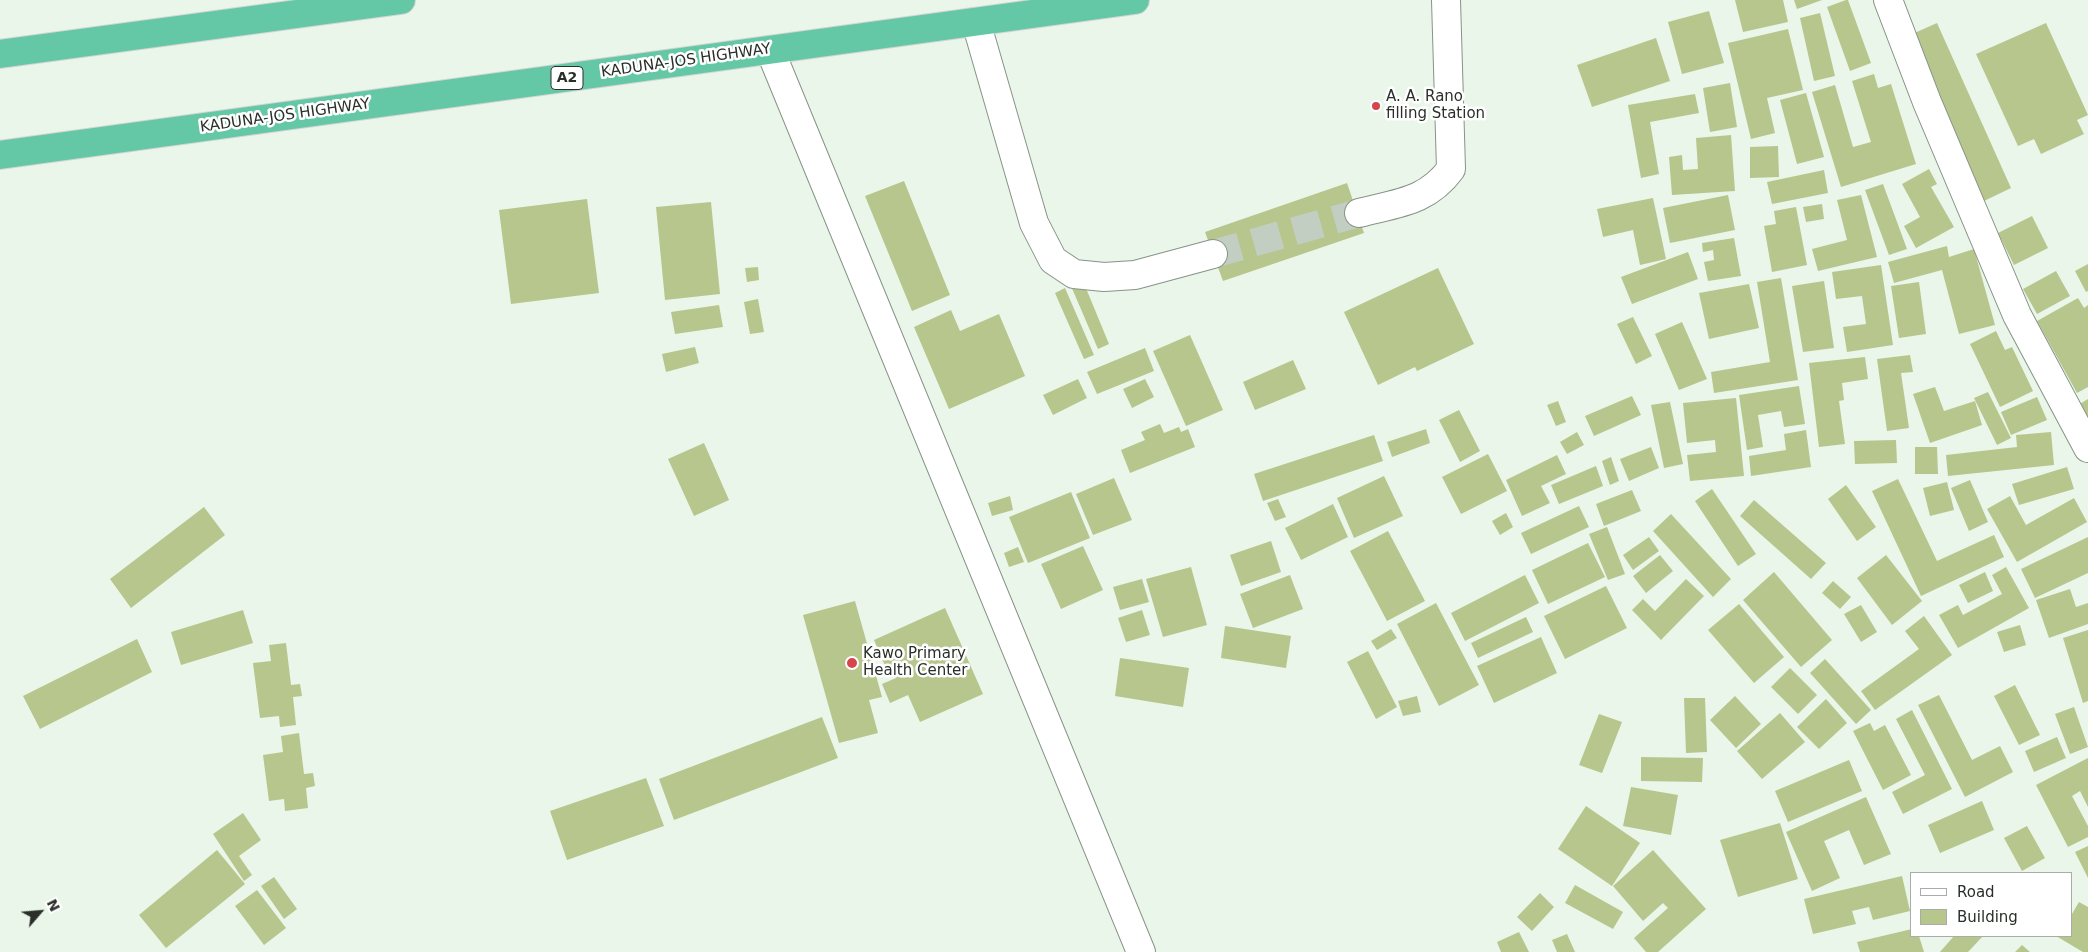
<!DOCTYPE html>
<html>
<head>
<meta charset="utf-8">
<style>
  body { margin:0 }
  #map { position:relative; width:2088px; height:952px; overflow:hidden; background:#e9f6e9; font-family:"DejaVu Sans",sans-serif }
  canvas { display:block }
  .legend { position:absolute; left:1910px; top:872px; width:162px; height:65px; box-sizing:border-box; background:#fff; border:1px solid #aaacaa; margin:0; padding:6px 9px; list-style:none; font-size:15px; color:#2a2f2a }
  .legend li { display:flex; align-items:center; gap:10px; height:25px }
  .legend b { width:25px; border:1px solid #aaacaa }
  .north { position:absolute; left:15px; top:887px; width:50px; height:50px; -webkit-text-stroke:4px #fff; paint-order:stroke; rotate:63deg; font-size:14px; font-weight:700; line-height:20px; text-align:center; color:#2a2f2a }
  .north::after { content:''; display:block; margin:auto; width:18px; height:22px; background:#2a2f2a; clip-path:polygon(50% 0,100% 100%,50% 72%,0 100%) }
</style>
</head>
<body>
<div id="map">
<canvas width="2088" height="952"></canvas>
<ul class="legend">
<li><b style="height:6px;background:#fff"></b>Road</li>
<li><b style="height:14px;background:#b7c68c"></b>Building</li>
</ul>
<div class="north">N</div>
</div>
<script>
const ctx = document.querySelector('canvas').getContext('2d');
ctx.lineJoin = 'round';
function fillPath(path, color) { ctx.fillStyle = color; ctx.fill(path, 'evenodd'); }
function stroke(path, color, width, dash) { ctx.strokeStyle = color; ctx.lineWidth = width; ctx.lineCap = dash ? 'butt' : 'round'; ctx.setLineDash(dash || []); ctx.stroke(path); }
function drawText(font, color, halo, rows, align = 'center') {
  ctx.font = font + ' "DejaVu Sans",sans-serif'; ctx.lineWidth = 5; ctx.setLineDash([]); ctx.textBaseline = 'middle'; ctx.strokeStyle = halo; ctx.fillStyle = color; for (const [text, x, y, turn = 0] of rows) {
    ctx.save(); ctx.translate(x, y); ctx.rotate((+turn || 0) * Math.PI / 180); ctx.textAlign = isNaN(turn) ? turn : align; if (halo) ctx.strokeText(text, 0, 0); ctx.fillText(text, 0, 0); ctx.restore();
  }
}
fillPath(new Path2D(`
  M1735,0H1783L1788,22L1743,32Z
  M1794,0H1822L1797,9Z
  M1846,0H1848L1871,63L1850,71L1827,7Z
  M1709,11L1724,63L1682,74L1668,22Z
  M1820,13L1835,76L1814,81L1800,18Z
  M1937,23L2011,188L1984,201L1910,35Z
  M2046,23L2088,115L2077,120L2084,134L2041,154L2034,139L2018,146L1976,54Z
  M1788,29L1803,90L1767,98L1775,133L1751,139L1728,43Z
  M1656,38L1670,81L1592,107L1577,65Z
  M1874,74L1878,88L1891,84L1916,164L1841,187L1812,92L1835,85L1853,147L1871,142L1852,81Z
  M1730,83L1737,127L1710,132L1703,88Z
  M1806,93L1824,157L1797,164L1780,100Z
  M1695,94L1699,113L1650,122L1659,174L1641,178L1628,105Z
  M1731,135L1735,191L1672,195L1669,157L1682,155L1683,170L1698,169L1696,138Z
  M1778,146L1779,177L1750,178V147Z
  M1929,169L1937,184L1931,187L1954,227L1916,248L1904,226L1920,217L1902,184Z
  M1824,170L1828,193L1772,204L1767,182Z
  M904,181L950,295L912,311L865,196Z
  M1347,183L1364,233L1223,281L1205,232Z
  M1883,184L1907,249L1889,255L1865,190Z
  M1728,195L1735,230L1670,243L1663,208Z
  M1861,195L1877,257L1818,271L1812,249L1847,240L1837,200Z
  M1653,198L1666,259L1640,265L1633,230L1603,237L1597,209Z
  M587,199L599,293L511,304L499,210Z
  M711,202L720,294L665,300L656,207Z
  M1822,204L1824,219L1806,222L1803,207Z
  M1796,207L1807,265L1772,272L1764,226L1776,224L1774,211Z
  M2032,216L2048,248L2014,265L1998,233Z
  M1734,238L1741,276L1708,281L1704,262L1714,260L1713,250L1703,252L1702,243Z
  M1947,246L1949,257L1974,249L1995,325L1959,334L1942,270L1894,283L1888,262Z
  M1688,252L1698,279L1632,304L1621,277Z
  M2088,264V291L2086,292L2075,271Z
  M1881,265L1893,345L1847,352L1843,327L1866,324L1862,296L1836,299L1832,272Z
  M758,267L759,280L747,282L745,268Z
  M1438,268L1474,344L1417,371L1415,367L1378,385L1344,312Z
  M2056,271L2070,296L2037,314L2023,289Z
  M1781,278L1798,380L1714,393L1711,372L1770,362L1757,282Z
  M1083,281L1109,344L1098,349L1071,286Z
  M1824,281L1834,348L1803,352L1792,286Z
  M1919,282L1926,334L1899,338L1891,286Z
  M1749,284L1759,328L1709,339L1699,293Z
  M1065,288L1094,355L1084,359L1055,293Z
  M2078,298L2084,308L2088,305V387L2077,393L2037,321Z
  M758,299L764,332L750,334L744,302Z
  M719,305L723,327L675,334L671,312Z
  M951,310L960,331L999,314L1025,376L949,409L914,327Z
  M1633,317L1652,356L1636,364L1617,324Z
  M1682,322L1707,379L1679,390L1655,334Z
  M1996,331L2005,350L2012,347L2033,391L2000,407L1970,344Z
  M1190,335L1223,410L1186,426L1153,351Z
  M695,347L699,363L666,372L662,354Z
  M1145,348L1154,371L1097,394L1087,372Z
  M1910,355L1913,372L1901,373L1909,428L1887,431L1877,359Z
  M1865,357L1868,379L1842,383L1844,400L1839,401L1845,444L1819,447L1809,363Z
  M1293,360L1306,389L1255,410L1243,382Z
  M1078,379L1087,398L1053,415L1043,395Z
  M1145,379L1154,397L1132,408L1123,389Z
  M1799,386L1805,424L1784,427L1781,411L1758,415L1763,447L1747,450L1739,395Z
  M1935,387L1944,411L1975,401L1982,425L1930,443L1913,394Z
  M1988,392L2011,438L1997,445L1974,398Z
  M1632,396L1641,415L1594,436L1585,416Z
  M2037,397L2047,420L2011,435L2001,412Z
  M1736,398L1744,476L1690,481L1687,455L1716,452L1715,440L1687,443L1683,403Z
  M2088,399V428L2075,407Z
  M1558,401L1566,422L1556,426L1547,405Z
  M1670,402L1683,464L1664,468L1651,405Z
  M1459,410L1480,451L1460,462L1439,420Z
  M1160,424L1164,433L1179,427L1181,432L1188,429L1195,447L1130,473L1121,450L1145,440L1141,432Z
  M1426,429L1430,443L1392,457L1387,442Z
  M1806,430L1811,467L1751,476L1749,456L1786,450L1784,434Z
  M1577,432L1584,445L1567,454L1560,442Z
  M2051,432L2054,465L1948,476L1946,455L2017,447L2016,435Z
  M1374,435L1383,461L1263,501L1254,474Z
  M1896,440L1897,463L1855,464L1854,441Z
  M704,443L729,500L694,516L668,459Z
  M1651,447L1659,468L1629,481L1620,459Z
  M1915,447H1937L1938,474H1915Z
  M1488,454L1507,491L1461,514L1442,477Z
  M1557,455L1566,474L1541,486L1550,503L1522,516L1506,480Z
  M1611,457L1619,481L1610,485L1602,461Z
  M1596,466L1603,486L1559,504L1551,485Z
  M2067,467L2074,489L2019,505L2012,484Z
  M1384,476L1403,516L1354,538L1337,498Z
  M1114,478L1132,520L1093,535L1076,494Z
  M1898,479L1937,561L1994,535L2004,557L1921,596L1872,491Z
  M1970,480L1988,522L1969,531L1951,488Z
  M1947,482L1954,510L1930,516L1923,488Z
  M1846,485L1876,527L1857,541L1828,499Z
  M1712,489L1756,554L1738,566L1695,501Z
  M1632,490L1641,511L1604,526L1596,504Z
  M1071,492L1090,538L1028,563L1009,517Z
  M1010,496L1013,510L992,516L988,503Z
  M2010,496L2026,525L2074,498L2087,522L2017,562L1987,509Z
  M1278,499L1286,517L1275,521L1267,503Z
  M1754,500L1826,563L1811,579L1740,516Z
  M1333,504L1348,537L1301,560L1285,528Z
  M1579,506L1589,527L1531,554L1521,533Z
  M204,507L225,535L131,608L110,579Z
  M1506,513L1513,527L1500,535L1492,521Z
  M1671,514L1731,579L1713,597L1653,531Z
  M1607,527L1625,574L1608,580L1589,534Z
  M1388,531L1425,601L1387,621L1350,551Z
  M1649,537L1659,551L1633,570L1623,555Z
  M2088,537V573L2035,598L2021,569Z
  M1271,541L1281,572L1241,586L1230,555Z
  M1588,543L1605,577L1548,604L1532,570Z
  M1083,546L1103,590L1061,609L1041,564Z
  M1018,547L1024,562L1009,567L1004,553Z
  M1660,555L1673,571L1646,593L1633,576Z
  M1886,555L1922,601L1892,625L1857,578Z
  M1191,567L1207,625L1163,637L1146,579Z
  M2006,567L2029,608L1958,648L1939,615L1958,605L1963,615L2002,594L1992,575Z
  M1774,572L1832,640L1801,667L1743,600Z
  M1985,572L1993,591L1968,603L1959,585Z
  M1290,575L1303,609L1253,628L1240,594Z
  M1525,575L1539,603L1465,641L1451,613Z
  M1142,579L1149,602L1120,610L1113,587Z
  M1686,579L1704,596L1661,640L1632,610L1643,599L1655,611Z
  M1833,581L1851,597L1840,609L1822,593Z
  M1606,586L1627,628L1565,659L1544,616Z
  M2070,589L2076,607L2088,603V624L2049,638L2036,600Z
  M855,601L882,697L869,700L878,733L839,743L803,615Z
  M1436,603L1479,685L1439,706L1397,624Z
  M1739,604L1784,657L1754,683L1708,630Z
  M1861,605L1877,632L1861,642L1844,614Z
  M945,608L983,694L920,722L908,695L890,703L882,684L896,678L890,665L886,668L874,640Z
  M243,610L253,643L181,665L171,632Z
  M1142,610L1150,635L1126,642L1118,618Z
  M1924,616L1952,655L1875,710L1861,691L1919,649L1905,631Z
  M1526,617L1533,632L1478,658L1471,643Z
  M2020,625L2026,645L2004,652L1997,632Z
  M1225,626L1291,636L1286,668L1221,658Z
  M1391,629L1397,638L1377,650L1371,641Z
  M2088,630V701L2083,703L2063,638Z
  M1541,637L1557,673L1494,703L1477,666Z
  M137,639L152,672L40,729L23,696Z
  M286,643L291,685L300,684L302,696L293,697L296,725L280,727L279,716L260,718L253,663L271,661L269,645Z
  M1368,651L1397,707L1376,719L1347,662Z
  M1120,658L1189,668L1183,707L1115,696Z
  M1825,659L1871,710L1856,724L1810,673Z
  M1790,668L1817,695L1798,714L1771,687Z
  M2015,685L2040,735L2019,745L1994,696Z
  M1939,695L1972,760L2000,746L2013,772L1965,797L1918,705Z
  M1417,696L1421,712L1403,716L1398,701Z
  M1735,696L1761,724L1736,748L1710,720Z
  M1684,698H1705L1707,752L1686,753Z
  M1826,699L1847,723L1819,749L1797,727Z
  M2074,707L2088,747L2070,754L2055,714Z
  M1912,710L1952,789L1903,814L1892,792L1925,775L1896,719Z
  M1780,713L1805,742L1762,779L1737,751Z
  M1599,714L1622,722L1602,773L1579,765Z
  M822,717L838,758L674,820L659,779Z
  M1870,723L1874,731L1885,725L1911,775L1883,790L1853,731Z
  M299,733L304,774L313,773L315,786L306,788L308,808L285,811L284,799L269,801L263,755L283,752L281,736Z
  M2057,737L2066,758L2034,772L2025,751Z
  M1641,757L1703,758L1702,782L1641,781Z
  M2088,758V807L2080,791L2072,796L2088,826V837L2068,847L2036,785Z
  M1849,760L1862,791L1788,822L1775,791Z
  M646,778L664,826L567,860L550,811Z
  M1631,787L1678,795L1671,835L1623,826Z
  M1866,797L1891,854L1864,865L1849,830L1824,841L1840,878L1812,891L1786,832Z
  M1982,801L1994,830L1940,853L1928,825Z
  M1586,806L1640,843L1612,886L1558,849Z
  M243,813L261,840L239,856L252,875L244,881L213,834Z
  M1780,823L1798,879L1738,897L1720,840Z
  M2027,826L2045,858L2022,871L2004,838Z
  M2088,846V878L2075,852Z
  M217,850L245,884L166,948L139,915Z
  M1653,850L1706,909L1658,952H1646L1634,938L1668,908L1663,903L1643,921L1613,886Z
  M1902,876L1910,911L1873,920L1869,907L1852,911L1856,924L1813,934L1804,899Z
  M274,877L297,909L284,919L261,886Z
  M1575,885L1623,912L1613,929L1565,903Z
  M257,890L286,928L264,945L235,906Z
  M1540,893L1554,907L1532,931L1517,917Z
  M2079,902L2088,907V952H2083L2056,936H2072V914Z
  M1912,929V936H1919L1924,952H1860L1857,942Z
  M1519,932L1529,952H1501L1497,942Z
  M1567,934L1575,952H1557L1552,940Z
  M1954,936H1983L1968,952H1940Z
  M2022,945L2030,952H2015Z`), '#b7c68c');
stroke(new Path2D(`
  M1213,254L1359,213`), '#c3cec3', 28, [28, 14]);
const minor = new Path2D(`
  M1888,0L1927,102L2017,315L2088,448
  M976,22L1034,223L1053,260L1074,274L1104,277L1135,275L1213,254
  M770,50L1141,952
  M1359,213C1397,203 1427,202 1451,169L1446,0`);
const highway = new Path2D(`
  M0,54L401,0
  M0,155L1135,0`);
stroke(minor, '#879387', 30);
stroke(highway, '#d4d5d4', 30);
stroke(minor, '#fff', 28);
stroke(highway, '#64c8a7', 28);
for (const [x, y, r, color] of [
  [1376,106,5,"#d5454d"],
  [852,663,6,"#d5454d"]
]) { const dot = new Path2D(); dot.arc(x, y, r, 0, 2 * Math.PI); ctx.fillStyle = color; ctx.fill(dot); stroke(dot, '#fff', 2); }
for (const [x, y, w] of [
  [567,78,32]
]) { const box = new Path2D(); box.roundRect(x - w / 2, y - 11.5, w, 23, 4); ctx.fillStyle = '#fff'; ctx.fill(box); stroke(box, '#2a2f2a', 1); }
drawText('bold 14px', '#2a2f2a', null, [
  ["A2",567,78]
]);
drawText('15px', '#2a2f2a', '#fff', [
  ["KADUNA-JOS HIGHWAY",686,61,-8],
  ["KADUNA-JOS HIGHWAY",285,116,-8]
]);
drawText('15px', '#2a2f2a', '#fff', [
  ["A. A. Rano",1386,97],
  ["filling Station",1386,114],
  ["Kawo Primary",863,654],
  ["Health Center",863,671]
], 'left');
</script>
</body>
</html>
